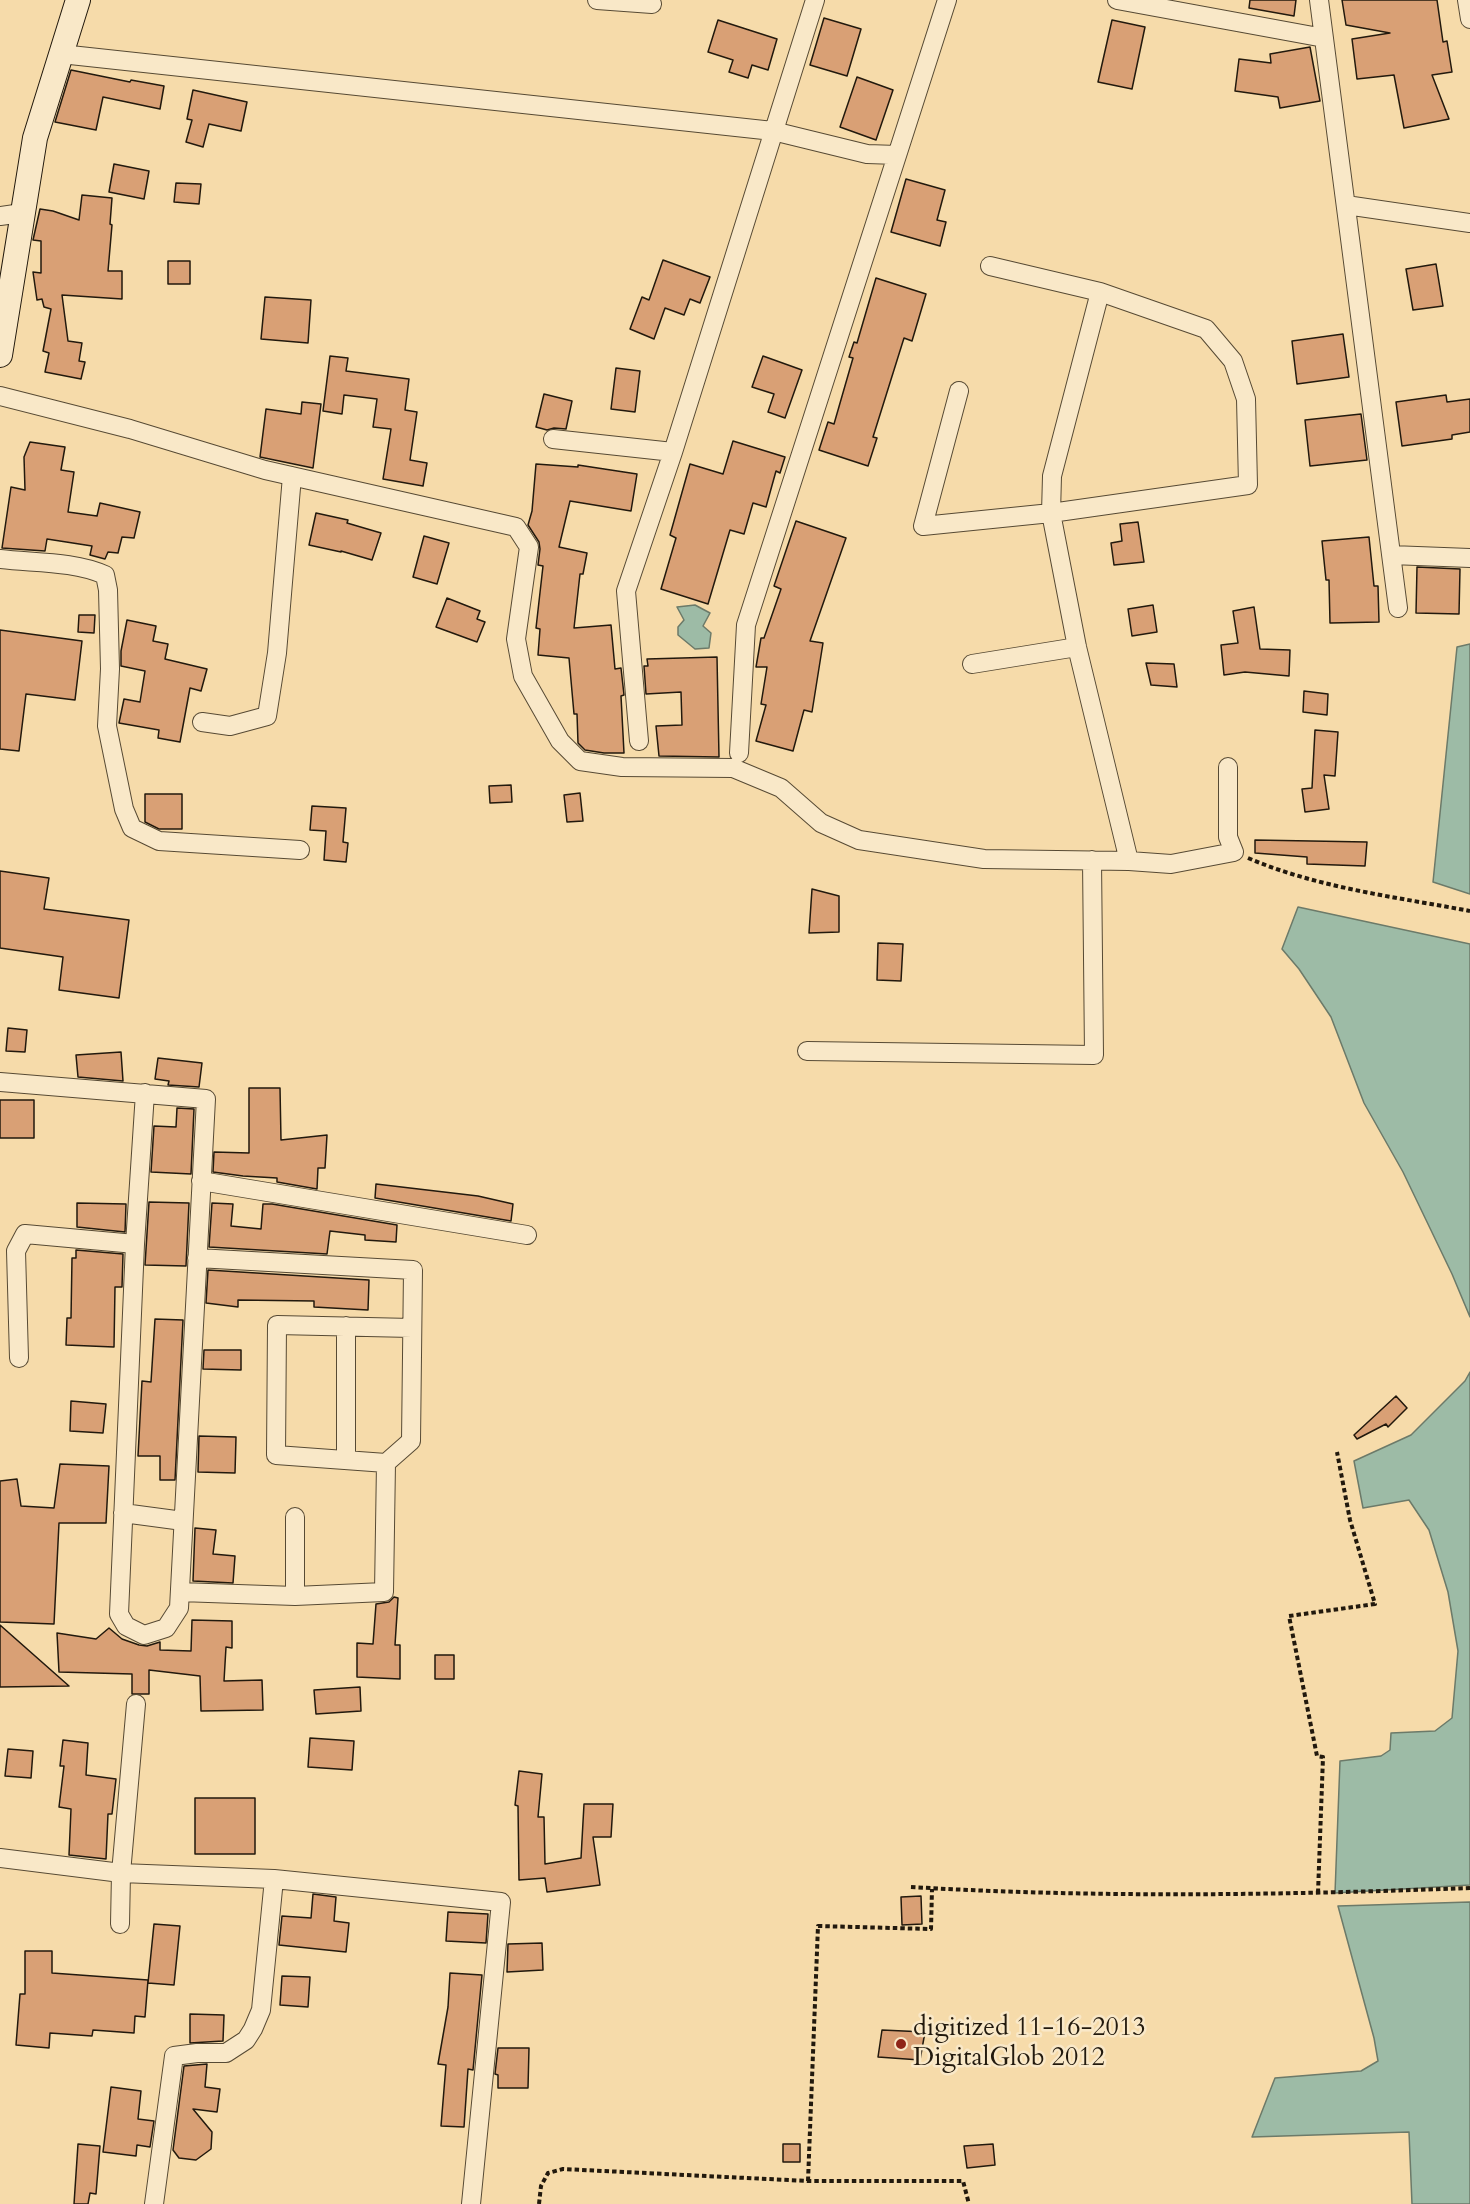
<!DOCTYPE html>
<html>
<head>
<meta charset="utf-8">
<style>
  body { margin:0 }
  canvas { display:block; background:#f6dbaa }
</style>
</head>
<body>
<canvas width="1470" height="2204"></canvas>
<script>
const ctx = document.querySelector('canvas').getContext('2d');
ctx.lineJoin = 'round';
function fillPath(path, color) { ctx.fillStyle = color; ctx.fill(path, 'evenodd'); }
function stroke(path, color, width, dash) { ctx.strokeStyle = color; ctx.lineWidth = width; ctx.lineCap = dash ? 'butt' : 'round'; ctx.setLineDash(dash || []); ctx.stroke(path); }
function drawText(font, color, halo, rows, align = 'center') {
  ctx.font = font + ' Cardo,serif'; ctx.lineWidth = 5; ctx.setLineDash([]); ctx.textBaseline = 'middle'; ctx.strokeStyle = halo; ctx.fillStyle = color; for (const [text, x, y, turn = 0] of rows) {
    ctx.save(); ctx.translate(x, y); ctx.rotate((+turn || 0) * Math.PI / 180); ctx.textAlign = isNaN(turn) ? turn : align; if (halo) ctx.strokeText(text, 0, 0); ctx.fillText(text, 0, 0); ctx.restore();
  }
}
const water = new Path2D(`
  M695,605L710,613L703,626L711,633L709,648L695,649L678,635V627L684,620L677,607Z
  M1470,644V894L1433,882L1457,647Z
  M1298,907L1470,944V1317L1452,1274L1403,1172L1364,1103L1331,1017L1299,969L1282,949Z
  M1470,1372V1885L1335,1893L1340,1761L1381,1756L1390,1750L1391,1733L1435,1731L1452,1718L1458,1651L1448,1592L1429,1530L1409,1500L1363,1508L1354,1461L1411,1435L1465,1381Z
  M1470,1902V2204H1412L1409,2132L1252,2137L1275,2078L1361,2071L1378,2061L1374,2038L1338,1906Z`);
fillPath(water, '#9dbba6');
stroke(water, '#6c7a69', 1.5);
const building = new Path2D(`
  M1250,0H1296L1294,16L1249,8Z
  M1342,0H1437L1443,42L1447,41L1452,72L1432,75L1449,119L1404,128L1394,75L1357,79L1352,39L1390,33L1346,25Z
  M824,18L861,29L847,76L810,65Z
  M718,20L777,39L768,70L752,65L748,78L729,72L733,60L708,52Z
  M1112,20L1145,27L1132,89L1098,82Z
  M1310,47L1320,101L1280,108L1278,97L1235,91L1239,59L1271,63L1270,54Z
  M71,70L130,82L131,80L164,86L160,109L103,97L96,130L55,122Z
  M857,77L893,90L876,140L840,127Z
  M193,90L247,102L241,131L209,124L203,147L186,142L192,120L187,119Z
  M114,164L149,171L144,199L109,192Z
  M906,179L945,190L937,220L946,222L940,246L891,232Z
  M176,183L201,184L199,204L174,202Z
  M82,195L112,198L110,224L112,225L108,271H122V299L62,295L68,341L82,343L79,361L85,362L81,379L45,372L49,353L43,351L51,309L44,307L42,299L37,300L33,272L41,273V241L33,240L40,209L53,211L79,220Z
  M663,260L710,277L700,303L690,299L684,315L665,308L654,339L630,329L642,297L649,300Z
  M168,261H190V284H168Z
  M1436,264L1443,306L1413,310L1406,269Z
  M876,278L926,294L912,341L904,338L873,437L877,438L868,466L819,450L828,422L834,424L853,358L849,357L854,342L857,343Z
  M265,297L311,300L308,343L261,339Z
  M1343,334L1349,377L1297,384L1292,341Z
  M330,356L348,358L346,371L409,379L405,410L417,412L410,460L427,463L423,486L383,479L391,429L373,427L377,399L344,395L342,414L323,411Z
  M763,356L802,370L785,418L768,412L774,394L752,387Z
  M616,368L640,371L635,412L611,409Z
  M544,394L572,401L566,429L554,428L547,430L536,427Z
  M1446,395L1447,402L1470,399V432L1452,435V439L1402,446L1396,402Z
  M302,402L321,404L313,468L260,457L266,409L301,414Z
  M1361,414L1367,460L1310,466L1305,420Z
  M733,441L785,457L780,473L776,471L766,507L753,503L744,534L730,530L708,604L661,589L676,538L670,535L690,464L723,474Z
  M30,442L65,447L61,470L74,472L68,512L97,516L100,503L140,512L134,538L122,537L118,553L108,552L105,559L90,555L92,546L47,539L45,551L2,548L11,487L25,490L24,457Z
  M536,464L578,467V465L637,474L631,511L570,501L559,547L587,553L583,574H580L574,628L611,625L615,669L621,668L624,695L621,696L624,753H604L585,750L578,743L577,714H574L569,658L538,655L540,629L536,628L543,566L538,565L540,549L539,542L528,525L532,511Z
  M316,513L348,520L347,523L381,533L372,560L341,551V552L309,545Z
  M796,521L846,538L810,641L823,643L812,712L804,710L793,751L756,741L766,705L761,704L767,667H756L761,638H764L781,589L774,586Z
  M1138,522L1144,562L1114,565L1111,543L1122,541L1120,524Z
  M424,536L449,543L437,584L413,577Z
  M1369,537L1374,586H1378L1379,622L1330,623L1329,580H1326L1322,541Z
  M1417,567L1460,569L1459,614L1416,613Z
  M447,598L480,611L477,619L485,622L477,642L436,627Z
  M1153,605L1157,632L1132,636L1128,609Z
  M1254,607L1260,649L1290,650L1289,676L1245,672L1224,675L1221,645L1238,643L1233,611Z
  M79,615H95L94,633L78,632Z
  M127,620L156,626L153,641L168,644L165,659L207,669L201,691L190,688L180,742L158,738L159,730L119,723L124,699L140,702L145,671L121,666V651Z
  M0,630L82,641L75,700L26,694L19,751L0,749Z
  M717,657L719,757L659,756L656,726L682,725L681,692L646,694L644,666H648L647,659Z
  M1146,663L1174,664L1177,687L1151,685Z
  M1304,691L1328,694L1327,715L1303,712Z
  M1315,730L1338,732L1335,776L1324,775L1329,809L1305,812L1302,789L1312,788Z
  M511,785L512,802L490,803L489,786Z
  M580,793L583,821L567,822L564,795Z
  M145,794H182V829H159L145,822Z
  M312,806L346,808L343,842L348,843L346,862L324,860L326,831L310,830Z
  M1255,840L1367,842L1365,866L1307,864V857L1255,853Z
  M0,871L49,878L44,909L129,920L119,998L59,990L63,957L0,948Z
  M812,889L839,896V932L809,933Z
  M878,943L903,944L901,981L877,980Z
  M8,1028L27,1030L25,1052L6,1051Z
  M121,1052L123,1081L78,1077L76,1055Z
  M158,1058L202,1063L199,1087L168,1085L169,1081L155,1079Z
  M249,1088H280L281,1140L327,1135L325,1168H318L317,1189L277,1182V1178L243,1176L213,1172L214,1152L249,1153Z
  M0,1100H34V1138H0Z
  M177,1108L194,1109L191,1174L151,1172L154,1126L176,1127Z
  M376,1184L478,1196L513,1204L511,1221L375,1198Z
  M149,1202L189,1203L186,1266L145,1265Z
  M77,1203L126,1204L125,1232L77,1227Z
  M212,1203L233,1204L231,1226L261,1229L263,1204H272L397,1225L396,1242L365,1240V1235L330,1231L327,1254L209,1247Z
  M76,1250L123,1254L122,1287H115L114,1347L66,1345L67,1318H71L72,1258H76Z
  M208,1270L369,1280L368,1310L314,1307V1301L238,1300V1307L206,1303Z
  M155,1319L183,1320L175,1480H160V1456H138L142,1381L151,1382Z
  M204,1350H241V1370L203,1369Z
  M1396,1396L1407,1408L1388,1427L1386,1424L1357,1439L1354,1435Z
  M71,1401L106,1404L103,1433L70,1431Z
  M199,1436L236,1437L235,1473L198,1472Z
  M60,1464L109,1466L106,1523H59L54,1624L0,1622V1481L17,1479L21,1506L54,1508Z
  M195,1528L216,1530L213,1554L235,1556L233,1583L193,1581Z
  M394,1597L398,1598L395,1645H400V1679L357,1677V1643L373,1644L376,1604L389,1602Z
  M192,1620L232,1621V1648L226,1647L224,1681L262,1680L263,1710L201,1711L200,1676L149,1670V1694H132V1674L59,1672L57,1633L96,1639L109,1628L122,1639L139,1645L147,1646L160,1642V1650L191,1651Z
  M0,1625L69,1686L0,1687Z
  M435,1655H454V1679H435Z
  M360,1687L361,1711L316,1714L314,1690Z
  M310,1738L354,1741L352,1770L308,1767Z
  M63,1740L88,1743L86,1775L116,1779L112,1814H108L106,1859L69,1855L71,1809L59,1807L64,1766H60Z
  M8,1749L33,1751L31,1778L5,1776Z
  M519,1771L542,1774L538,1817H544L545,1864L581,1858L584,1804H613L611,1837H593L600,1885L547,1892L545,1878L519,1880L518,1806L515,1805Z
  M195,1798H255V1854H195Z
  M313,1894L336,1897L334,1921L349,1923L346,1952L279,1945L282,1916L311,1918Z
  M921,1896L922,1924L902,1925L901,1897Z
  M448,1912L488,1914L486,1943L446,1941Z
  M154,1924L180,1926L174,1985L148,1983Z
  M542,1943L543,1970L507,1972L508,1944Z
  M25,1951H52V1973L148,1980L145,2017L135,2016L134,2033L93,2030L92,2036L50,2033L49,2048L16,2045L20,1994H25Z
  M450,1973L482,1975L473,2070L468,2069L464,2127L441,2126L446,2065L438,2064L448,2007Z
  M282,1976L310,1977L308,2007L280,2005Z
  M190,2014L224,2015L223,2041L190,2043Z
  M882,2030L925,2032L920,2060L878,2057Z
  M498,2048H529L528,2088H498V2075L495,2074Z
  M207,2064L205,2087L220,2089L217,2112L193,2109L212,2132L211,2149L196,2160L179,2158L173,2150L184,2066Z
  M111,2087L141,2091L138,2119L154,2121L150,2147L137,2145L136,2156L103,2152Z
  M78,2144L100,2146L96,2194L90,2193L88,2204H74Z
  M783,2144H800V2162H783Z
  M993,2144L995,2165L967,2168L964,2146Z`);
fillPath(building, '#d9a075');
stroke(building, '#22190d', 1.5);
const minor = new Path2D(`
  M597,0L652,4
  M1117,0L1324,38
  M1319,0L1398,608
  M1467,0L1470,19
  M61,54L773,131L867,154L897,155
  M1346,205L1470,223
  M0,216L22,213
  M1100,292L1052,476L1051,513L1077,647L1129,861
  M959,391L923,526L1051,513L1248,485L1246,399L1233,361L1206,329L1100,292L990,266
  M0,396L130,429L265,470L516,527L529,547L516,639L523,676L560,741L580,761L622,767L733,768L781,788L821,823L859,840L984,859L1129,861L1171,864L1234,852L1228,837V767
  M553,439L673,452
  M1391,555L1470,558
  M0,559C34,563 74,561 105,575L108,590L110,669L107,726L124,809L132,828L159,841L300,850
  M972,664L1077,647
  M202,722L230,726L267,716L277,653L292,476
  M639,741L626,591L673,452L815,0
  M739,753L746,625L947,0
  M807,1051L1094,1055L1092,860
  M0,1082L206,1099L179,1608L166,1628L144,1635L126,1626L119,1614L135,1244L145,1093
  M201,1181L527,1235
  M197,1258L413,1270L411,1441L386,1463L276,1455L277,1325L412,1328
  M19,1358L16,1251L25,1234L135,1244
  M346,1460V1326
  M123,1513L183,1521
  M295,1517V1596L384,1592L386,1463
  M180,1592L295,1596
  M0,1858L121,1873L274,1879L501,1902L471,2204
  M120,1924L121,1873L136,1704
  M154,2204L174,2056L197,2053H226L246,2040L253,2029L261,2010L274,1879`);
const secondary = new Path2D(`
  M0,355L35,138L78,0`);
stroke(minor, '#574a34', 20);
stroke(secondary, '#22190d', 26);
stroke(new Path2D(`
  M1248,858C1318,888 1396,897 1470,911
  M911,1887C1095,1898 1285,1895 1470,1888
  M1318,1893L1323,1757L1317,1756L1289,1616L1375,1604L1350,1520L1337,1452
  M808,2181L818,1926L931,1929L932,1889
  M539,2204L541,2186L548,2173L563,2169L808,2181H963L969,2204`), '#22190d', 4, [4.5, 3]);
stroke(minor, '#f9e8c8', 18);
stroke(secondary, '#f9e8c8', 24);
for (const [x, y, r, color] of [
  [901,2044,6,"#8f2418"]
]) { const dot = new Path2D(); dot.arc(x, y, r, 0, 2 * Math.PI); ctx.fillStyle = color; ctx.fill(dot); stroke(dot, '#f9e8c8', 2); }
drawText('26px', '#22190d', '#f9e8c8', [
  ["digitized 11-16-2013",913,2029],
  ["DigitalGlob 2012",913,2059]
], 'left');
</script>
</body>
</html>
